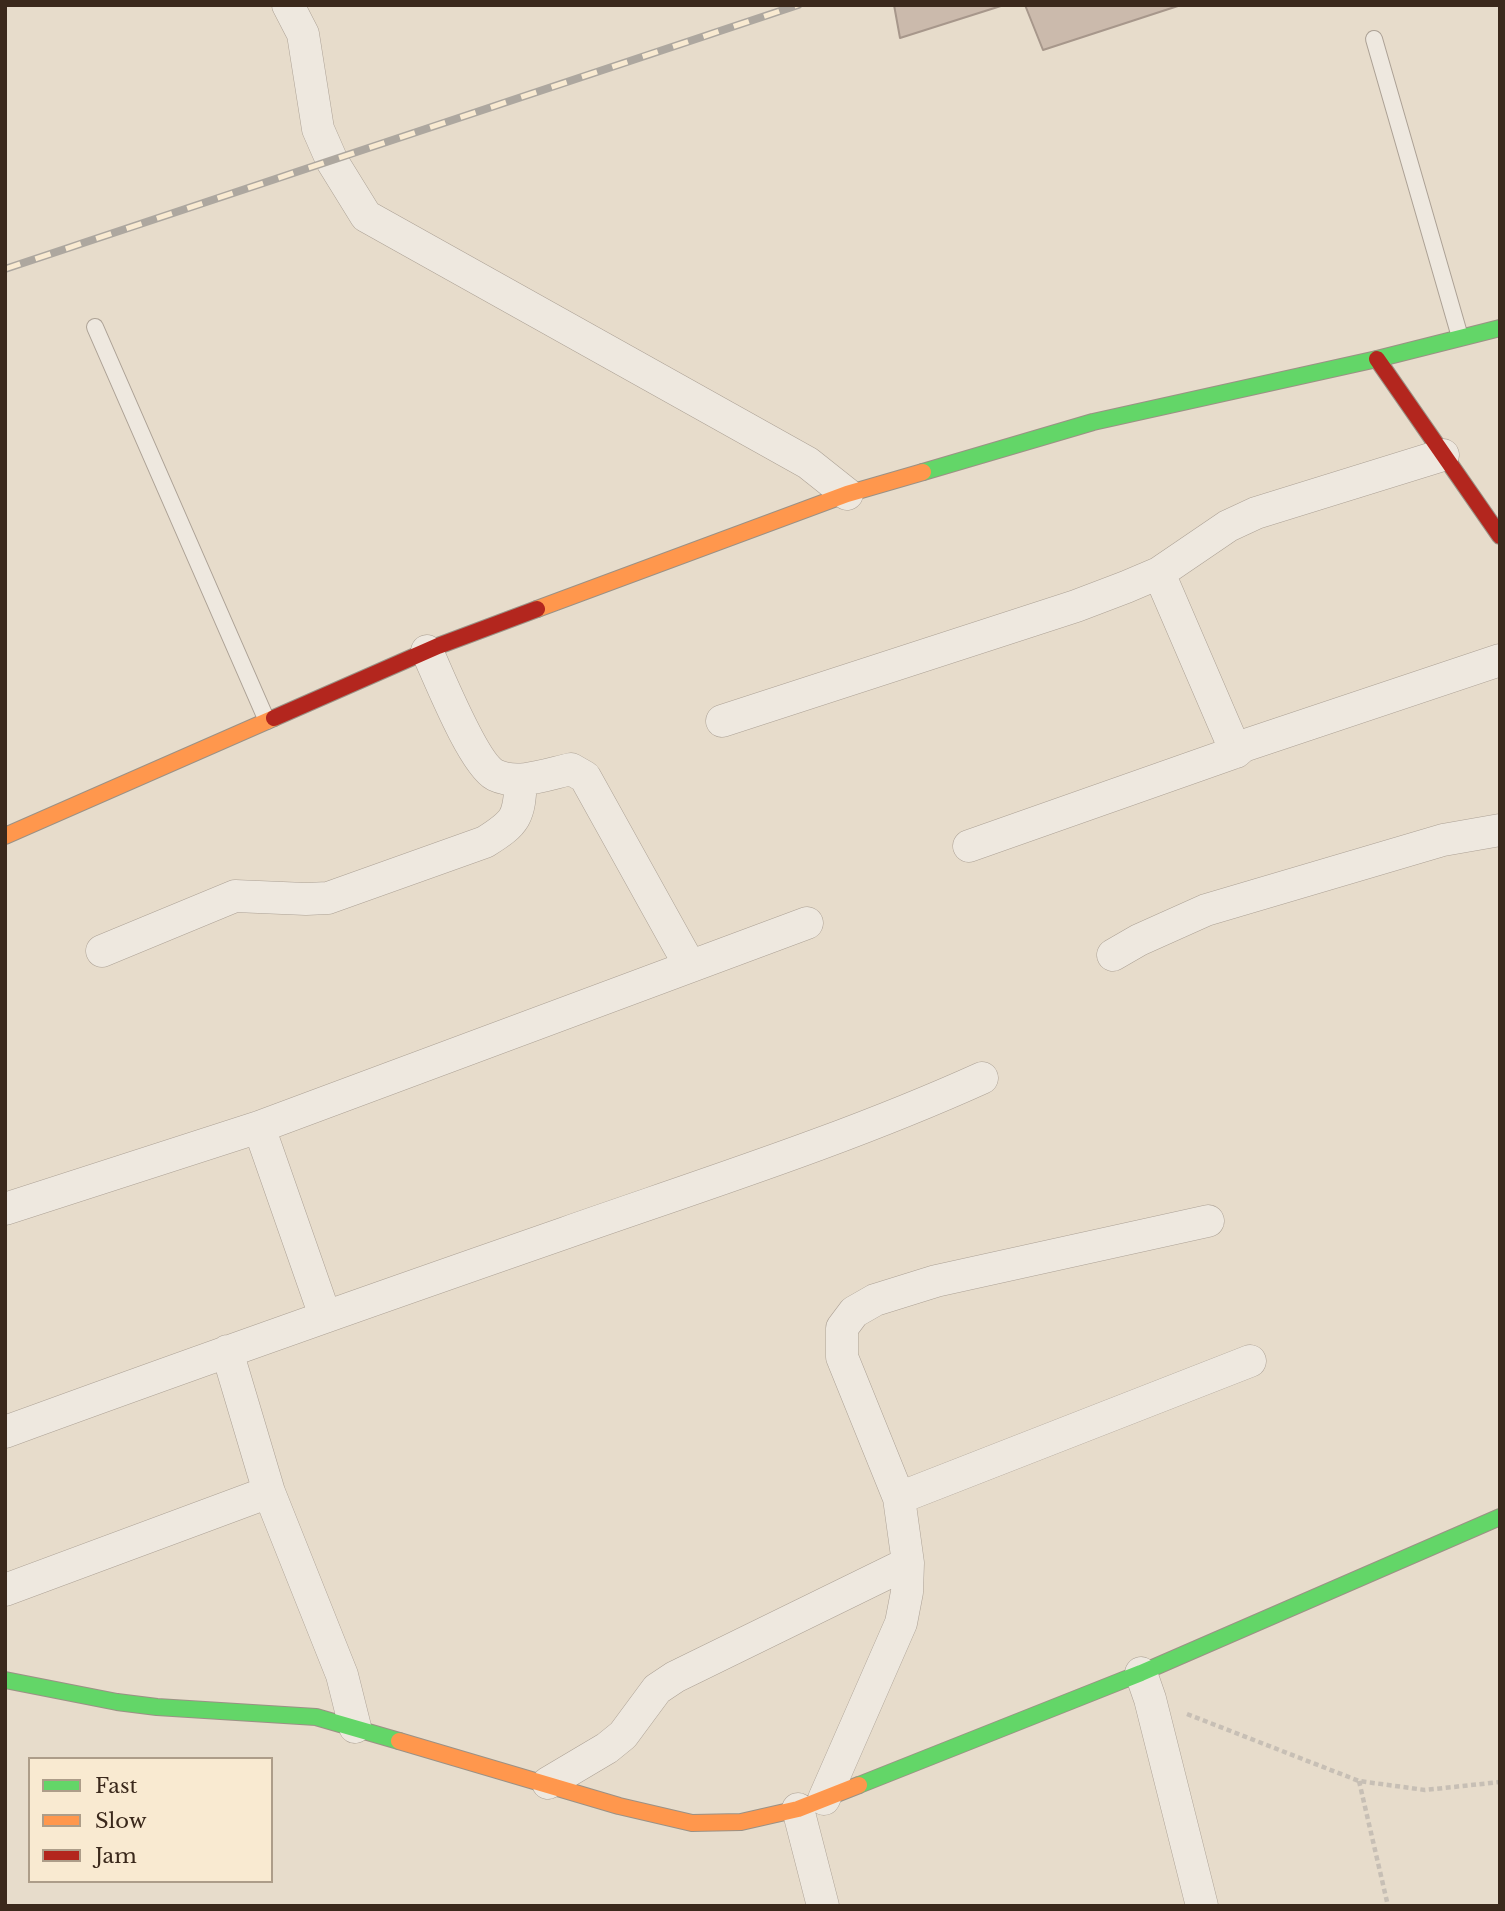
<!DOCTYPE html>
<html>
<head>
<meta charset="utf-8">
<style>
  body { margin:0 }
  #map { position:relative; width:1505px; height:1911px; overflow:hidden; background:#e7dccb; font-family:"Libre Baskerville",serif }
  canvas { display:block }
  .frame { position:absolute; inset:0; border:7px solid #3b291c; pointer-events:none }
  .legend { position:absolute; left:28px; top:1757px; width:245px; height:126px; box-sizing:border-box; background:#f9ead1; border:2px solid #ad9d89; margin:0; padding:9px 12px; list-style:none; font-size:21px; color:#3b291c }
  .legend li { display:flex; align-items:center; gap:14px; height:35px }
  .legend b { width:35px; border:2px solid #ad9d89 }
</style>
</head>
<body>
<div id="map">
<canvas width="1505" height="1911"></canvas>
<div class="frame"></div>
<ul class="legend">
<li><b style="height:9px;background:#63d668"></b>Fast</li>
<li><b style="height:9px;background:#ff974d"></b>Slow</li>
<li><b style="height:9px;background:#b3261e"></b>Jam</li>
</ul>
</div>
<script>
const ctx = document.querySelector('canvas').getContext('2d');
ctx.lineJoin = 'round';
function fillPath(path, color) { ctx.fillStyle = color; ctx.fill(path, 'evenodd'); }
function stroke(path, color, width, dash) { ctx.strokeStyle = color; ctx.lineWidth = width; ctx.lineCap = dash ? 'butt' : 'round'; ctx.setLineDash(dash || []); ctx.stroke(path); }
const building = new Path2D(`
  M894,5H1004L900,38Z
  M1025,5H1181L1043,50Z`);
fillPath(building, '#cbbaac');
stroke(building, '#a7978b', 2);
const lane = new Path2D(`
  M1374,39L1460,337
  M95,327L267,721`);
const street = new Path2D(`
  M288,5L303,34L318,129L332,161L366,216L808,463L847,494
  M1159,573L1236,752
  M427,651C439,677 473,763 495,775C518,786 548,774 571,769L585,777L690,966
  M722,721L1076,606L1126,587L1159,573L1228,526L1256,513L1443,455
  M969,846L1236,752L1243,746L1500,660
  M102,951L235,896L306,899L328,898L485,842C517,822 519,817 521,780
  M1113,955L1139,940L1206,910L1443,840L1500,830
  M259,1127L325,1316
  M5,1209L259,1127L807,923
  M227,1351L269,1492L342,1675L355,1727
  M5,1432C191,1364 378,1298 565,1233C705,1184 847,1139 982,1078
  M899,1498L1250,1361
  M5,1590L269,1492
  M1141,1673L1150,1699L1202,1906
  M548,1783L607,1748L623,1735L657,1689L675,1677L908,1563
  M824,1799L901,1623L907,1592L908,1563L899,1498L842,1357V1328L854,1312L875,1300L936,1281L1208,1221
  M798,1809L823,1906`);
const fast = new Path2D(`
  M923,472L1093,422L1377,359L1500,328
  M5,1680L117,1702L157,1707L316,1717L399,1741
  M859,1785L1141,1673L1500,1517`);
const slow = new Path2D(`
  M537,609L847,494L923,472
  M5,836L274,718
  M399,1741L619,1806L692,1823L741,1822L798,1809L859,1785`);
const jam = new Path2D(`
  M1377,359L1500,536
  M274,718L438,646L537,609`);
stroke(lane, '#aca195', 18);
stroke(street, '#aca195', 33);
stroke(fast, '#9b9185', 18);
stroke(slow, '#9b9185', 18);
stroke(jam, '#9b9185', 18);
stroke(new Path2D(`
  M1187,1714L1359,1781L1425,1790L1500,1782
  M1359,1781L1388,1906`), '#c7bfb5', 4.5, [5, 3.5]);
stroke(lane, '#eee8df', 16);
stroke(street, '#eee8df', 32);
stroke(fast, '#63d668', 16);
stroke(slow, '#ff974d', 16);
stroke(jam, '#b3261e', 16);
const rail = new Path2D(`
  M5,269L798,5`);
stroke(rail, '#ada79f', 8);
stroke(rail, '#f9ead1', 5, [16]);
</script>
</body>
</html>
